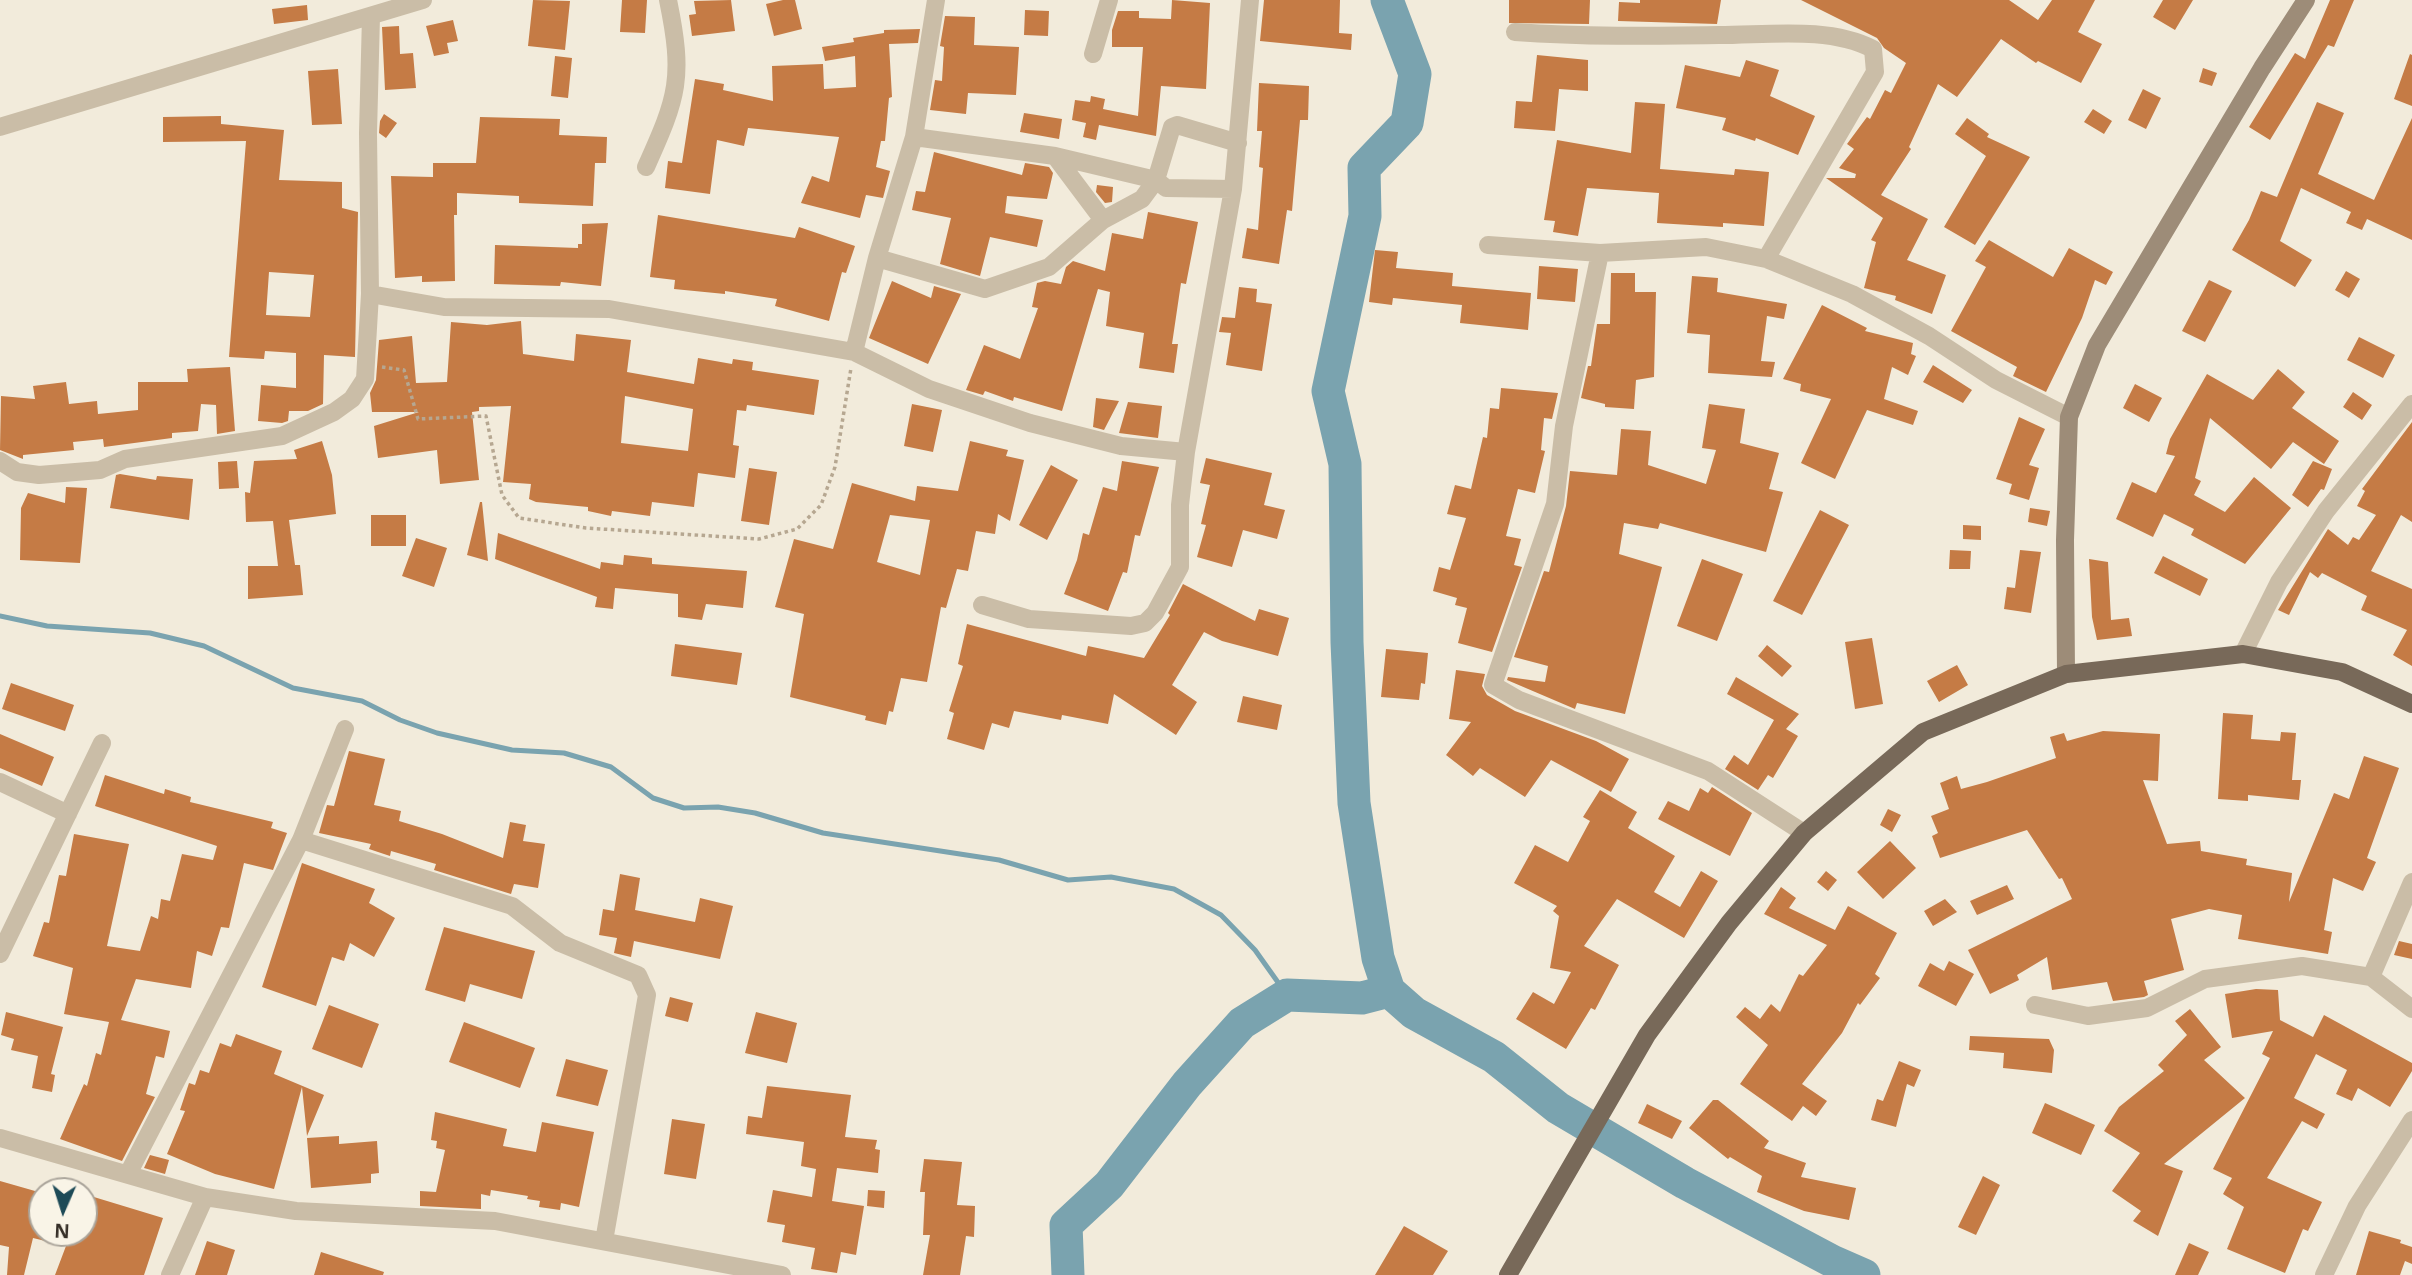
<!DOCTYPE html>
<html>
<head>
<meta charset="utf-8">
<style>
  body { margin:0 }
  #map { position:relative; width:2412px; height:1275px; overflow:hidden; background:#f2ebdb; font-family:"Open Sans",sans-serif }
  canvas { display:block }
  .north { position:absolute; left:28px; top:1177px; width:70px; height:70px; box-sizing:border-box; background:#f9f4e7; border:2px solid #aba59b; border-radius:50%; rotate:183deg; font-size:19px; font-weight:700; line-height:28px; text-align:center; color:#362f28 }
  .north::after { content:''; display:block; margin:auto; width:24px; height:32px; background:#1d4a57; clip-path:polygon(50% 0,100% 100%,50% 72%,0 100%) }
</style>
</head>
<body>
<div id="map">
<canvas width="2412" height="1275"></canvas>
<div class="north">N</div>
</div>
<script>
const ctx = document.querySelector('canvas').getContext('2d');
ctx.lineJoin = 'round';
function stroke(path, color, width, dash) { ctx.strokeStyle = color; ctx.lineWidth = width; ctx.lineCap = dash ? 'butt' : 'round'; ctx.setLineDash(dash || []); ctx.stroke(path); }
function fillPath(path, color) { ctx.fillStyle = color; ctx.fill(path, 'evenodd'); }
stroke(new Path2D(`
  M0,616L47,626L150,633L204,646L293,688L362,701L400,720L437,733L512,750L564,753L611,767L653,798L684,808L718,807L755,813L823,833L999,860L1068,880L1111,877L1174,889L1221,915L1255,950L1287,995`), '#7aa3af', 5);
stroke(new Path2D(`
  M1387,0L1415,74L1407,123L1364,168L1365,216L1328,391L1345,464L1347,642L1354,803L1378,958L1389,991L1414,1013L1494,1057L1558,1108L1685,1183L1832,1261L1864,1275
  M1068,1275L1066,1225L1109,1185L1187,1084L1242,1023L1287,995L1362,998L1389,991`), '#7aa3af', 33);
fillPath(new Path2D(`
  M533,0L570,1L565,50L528,46Z
  M622,0H647L645,33L620,32Z
  M731,0L735,31L692,36L689,15L696,14L694,1Z
  M783,0H795L802,29L774,36L766,4Z
  M1172,0L1210,3L1206,89L1161,86L1156,136L1099,125L1096,140L1083,137L1086,123L1072,120L1075,100L1090,102L1091,96L1105,99L1103,109L1138,116L1143,47H1112V30L1118,11H1139V18L1171,19Z
  M1264,0H1340L1339,33L1352,34L1351,50L1260,41Z
  M1509,0H1590L1589,24L1509,23Z
  M1640,0H1721L1717,24L1618,21L1619,2L1640,3Z
  M1801,0H2009L2038,20L2052,0H2095L2078,32L2102,44L2081,83L2038,61L2036,63L2001,39L1957,97L1938,84L1909,147L1911,149L1881,195L1928,219L1907,260L1946,275L1932,314L1895,300L1896,296L1864,288L1876,242L1871,240L1883,218L1826,178H1855L1856,174L1839,168L1854,149L1847,144L1867,117L1870,119L1885,90L1891,93L1906,63L1884,48L1877,38Z
  M2163,0H2193L2175,30L2153,17Z
  M2330,0H2354L2334,47L2328,45L2270,140L2249,127L2295,53L2305,59Z
  M307,5L308,20L274,24L272,9Z
  M1025,10L1049,11L1048,36L1024,35Z
  M945,16L975,17L974,45L1019,47L1016,95L968,93L966,114L930,110L935,80L942,81L944,47L940,46Z
  M453,20L458,41L447,43L449,53L434,56L426,26Z
  M399,26L400,54L413,53L416,88L385,90L382,27Z
  M920,29L918,43L889,44L892,97L889,98L885,141H881L876,167L890,171L883,198L866,195L860,218L801,203L812,176L829,182L839,137L748,128L744,146L717,140L710,194L665,188L668,161L682,163L695,79L724,84L723,90L773,101L772,66L823,64L824,89L856,87L855,56L825,61L822,47L854,42L853,38L884,33V30Z
  M2410,54L2412,55V106L2394,99Z
  M1537,55L1588,60V91L1559,89L1555,131L1514,128L1516,101L1532,102Z
  M555,56L572,58L568,98L551,96Z
  M1746,60L1779,70L1770,96L1815,116L1798,155L1756,138L1755,141L1722,130L1726,118L1676,108L1685,65L1740,77Z
  M2203,68L2217,73L2212,86L2199,82Z
  M338,69L342,124L312,125L308,71Z
  M1259,83L1309,86L1308,120H1300L1292,211L1287,210L1279,264L1242,258L1247,228L1258,230L1263,168L1259,167L1262,131H1257Z
  M2143,89L2161,98L2146,129L2128,120Z
  M1635,102L1665,104L1660,169L1734,175L1735,169L1769,172L1764,226L1723,223V227L1657,223L1659,193L1587,188L1578,236L1553,232L1555,221L1544,220L1557,140L1631,153Z
  M2317,102L2344,113L2318,174L2374,200L2412,118V240L2367,219L2362,230L2346,223L2351,212L2301,188L2280,241L2312,260L2295,287L2232,250L2249,220L2261,191L2277,197Z
  M2093,109L2112,121L2104,134L2084,122Z
  M1024,113L1062,119L1059,139L1020,132Z
  M384,114L397,123L386,138L379,133L380,121Z
  M221,116V124L284,130L279,180L342,182V208L358,212L355,357L324,355L323,404L308,411H289L288,421L282,423L258,421L261,385L296,388V353L265,351L264,359L229,357L246,141L163,142V117ZM269,272L314,275L310,317L266,315Z
  M480,117L560,119L559,135L607,137L606,163H595L593,206L519,203V196L457,193V215H454L455,281L422,282V276L395,278L391,176L433,177V163H476Z
  M1967,118L1989,134L1987,137L2030,157L1975,245L1944,227L1986,156L1955,134Z
  M934,152L1022,175L1025,163L1049,167L1053,173L1047,199L1007,196L1005,213L1043,220L1037,247L990,237L980,276L940,264L951,218L912,210L916,191L925,192Z
  M1097,185L1113,187L1112,202L1105,203L1096,192Z
  M1148,212L1198,222L1186,284L1181,283L1172,344H1178L1174,373L1139,368L1144,333L1106,326L1110,292L1098,289L1062,411L1014,397L1013,401L985,391L983,395L966,390L984,345L1020,359L1038,308L1032,307L1037,283L1045,281L1061,284L1066,267L1073,261L1105,271L1112,233L1143,239Z
  M658,215L795,238L799,227L855,246L846,273L842,272L829,321L775,306L777,299L725,291V294L674,289L675,280L650,277Z
  M608,223L601,286L561,282L560,286L494,284L495,245L578,248V244H582V224Z
  M1989,240L2053,277L2069,248L2113,272L2106,285L2095,280L2082,318L2046,392L2013,376L2017,367L1951,331L1986,267L1975,261Z
  M1375,250L1398,252L1396,268L1453,273L1452,286L1531,293L1528,330L1460,323L1462,305L1393,298L1392,305L1369,302Z
  M1539,266L1578,269L1575,302L1537,299Z
  M2346,271L2360,279L2349,298L2335,290Z
  M1611,273H1635V292H1656L1654,377L1636,380L1634,409L1605,407V404L1581,398L1588,366H1591L1597,324H1610Z
  M1692,276L1718,278L1717,292L1787,304L1784,319L1767,316L1761,361L1775,362L1772,377L1708,373L1710,335L1687,333Z
  M2209,280L2232,291L2205,342L2182,331Z
  M892,281L931,298L934,286L961,294L928,364L869,338Z
  M1239,287L1257,289L1256,302L1272,304L1262,371L1226,365L1231,333L1219,332L1222,317L1235,318Z
  M1822,305L1867,328L1865,331L1913,343L1911,354L1916,356L1908,375L1892,367L1884,399L1918,411L1913,425L1867,410L1835,479L1801,463L1831,399L1800,391L1801,384L1783,379Z
  M521,321L523,354L574,361L576,334L631,340L627,372L694,384L698,358L732,364L733,359L753,362L752,370L819,380L814,415L747,405L746,411L737,410L733,445L739,446L735,478L698,473L694,507L652,502L650,516L612,511L611,516L588,511V507L536,502L529,499L531,484L503,482L511,406L479,407V411L472,412L479,480L440,484L437,450L378,458L374,426L419,412H372L370,393L376,380L379,340L412,336L416,383L447,382L451,322L487,325ZM625,396L693,409L688,451L621,443Z
  M2359,337L2395,355L2383,378L2347,360Z
  M1933,365L1972,390L1963,403L1923,382Z
  M230,367L235,431L217,434L216,405L201,404L198,431L172,433V438L104,447L103,439L73,442L74,450L23,455V459L0,450L1,396L35,399L33,386L66,382L69,404L97,401L98,414L138,410V382H188L187,369Z
  M2278,369L2305,392L2292,408L2339,441L2324,464L2293,442L2271,469L2210,418L2195,478L2201,481L2194,495L2225,512L2254,477L2291,508L2245,564L2191,535L2194,529L2164,514L2153,537L2116,519L2132,482L2156,493L2175,456L2166,454L2170,439L2207,374L2253,400Z
  M2135,384L2162,398L2149,422L2123,408Z
  M1501,388L1558,393L1552,419L1544,418L1541,450L1545,451L1535,493L1518,489L1506,536L1521,539L1514,565L1522,567L1492,652L1458,643L1467,608L1455,605L1457,598L1433,591L1439,567L1450,570L1466,518L1447,514L1455,485L1471,489L1483,437L1487,438L1490,408L1499,409Z
  M2353,392L2372,405L2362,420L2343,407Z
  M1096,398L1119,401L1104,430L1093,427Z
  M1128,402L1162,406L1158,438L1119,433Z
  M912,404L942,410L933,452L904,446Z
  M1709,404L1745,409L1740,443L1779,453L1769,489L1783,492L1766,552L1660,523L1658,529L1624,523L1619,554L1662,567L1625,714L1577,703L1575,709L1507,680L1508,677L1545,682L1548,666L1514,657L1544,571L1549,572L1566,506L1570,471L1617,475L1621,429L1651,431L1648,465L1706,484L1716,450L1702,448Z
  M2019,417L2045,429L2029,465L2039,468L2029,500L2009,494L2012,484L1996,479Z
  M2412,422V522L2401,515L2371,571L2412,589V666L2393,655L2407,630L2361,610L2367,596L2322,573L2318,578L2310,572L2289,615L2278,610L2328,529L2348,545L2353,537L2359,540L2376,515L2357,506L2365,491L2362,489Z
  M322,441L332,475L336,514L289,520L295,565H300L303,595L248,599V566H278L273,521L246,522L245,492L250,493L254,461L297,459L294,450Z
  M970,441L1008,450L1006,456L1024,460L1010,521L998,514L995,534L976,531L968,571L957,569L946,608L941,607L927,682L901,678L893,712L889,711L886,725L865,720L866,716L790,697L804,614L775,607L794,539L833,549L852,483L915,501L917,486L958,491ZM890,515L930,520L920,575L877,562Z
  M1206,458L1272,473L1264,505L1285,510L1277,539L1243,530L1232,567L1197,557L1206,525L1201,524L1210,485L1200,483Z
  M237,461L239,488L219,489L218,462Z
  M1122,461L1159,467L1140,536L1135,535L1127,573L1123,572L1108,611L1064,594L1077,560L1083,533L1089,535L1103,487L1117,491Z
  M2313,461L2332,469L2324,490L2321,489L2308,507L2292,495Z
  M1051,465L1078,480L1047,540L1019,525Z
  M749,468L777,472L769,525L741,521Z
  M120,474L156,480L157,476L193,479L189,520L110,508L116,475Z
  M66,487L87,488L80,563L20,560L21,508L28,493L65,503Z
  M480,502H482L488,561L467,555Z
  M2030,508L2050,511L2047,526L2028,522Z
  M1820,510L1849,525L1802,615L1773,601Z
  M371,515H406V546H371Z
  M1963,525L1981,526V540L1963,539Z
  M498,533L600,569L601,562L623,565L624,555L652,558V564L747,571L743,608L706,604L702,620L678,617V594L615,588L613,609L595,607L597,597L495,559Z
  M416,538L447,548L434,587L402,576Z
  M1950,550L1971,551L1970,569H1949Z
  M2020,550L2041,552L2031,613L2004,609L2007,587L2015,588Z
  M2163,556L2208,579L2200,596L2154,573Z
  M1702,559L1743,574L1717,641L1677,626Z
  M2089,559L2108,562L2111,620L2129,618L2132,636L2097,640L2092,617Z
  M1183,584L1255,621L1259,609L1289,618L1278,656L1222,641L1204,632L1172,685L1197,702L1176,735L1114,694L1108,724L1062,715L1061,720L1014,711L1009,728L992,723L984,750L947,739L954,713L949,711L963,666L958,664L967,624L1086,656L1088,646L1144,658L1170,615L1168,613Z
  M1872,638L1883,704L1855,709L1845,642Z
  M675,644L742,653L737,685L671,676Z
  M1767,645L1792,666L1782,677L1758,656Z
  M1386,649L1428,653L1425,684L1421,683L1419,700L1381,697Z
  M1957,665L1968,685L1939,702L1927,681Z
  M1456,670L1485,674L1482,686L1487,695L1515,711L1596,741L1629,759L1611,792L1551,760L1525,797L1480,768L1473,776L1446,755L1471,722L1449,719Z
  M1736,677L1799,714L1786,729L1798,736L1773,778L1768,775L1758,790L1725,769L1734,755L1748,765L1774,720L1727,694Z
  M11,683L74,705L65,731L2,709Z
  M1243,696L1282,705L1277,730L1237,722Z
  M2223,713L2253,715L2251,739L2280,741L2281,732L2296,733L2292,780H2301L2299,800L2248,795V801L2218,799Z
  M2103,731L2160,734L2158,781L2143,780L2167,844L2200,841L2201,851L2247,859L2246,865L2292,873L2289,902L2334,793L2349,799L2364,756L2399,768L2367,858L2376,862L2363,891L2333,878L2324,930L2332,932L2328,954L2238,939L2242,915L2209,909L2171,919L2184,970L2144,981L2148,995L2144,997L2113,1001L2107,982L2052,990L2047,957L2017,975L2019,980L1990,994L1968,950L2072,899L2062,878L2059,879L2027,830L1940,858L1932,836L1938,833L1931,816L1949,809L1940,783L1957,776L1961,789L1987,782L2056,758L2050,737L2064,733L2067,741Z
  M0,734L54,757L42,786L0,768Z
  M349,751L385,759L374,805L401,811L399,821L442,834L503,858L510,822L526,825L523,841L545,844L538,888L514,884L511,894L434,870L436,864L391,851L390,856L369,849L371,844L319,833L327,805L334,806Z
  M105,775L164,794L165,789L191,797L190,802L273,822L271,828L287,833L273,870L244,863L229,928L221,927L212,956L197,951L191,988L136,979L121,1020L170,1031L164,1058L156,1056L146,1094L155,1097L122,1161L60,1139L84,1084L87,1086L96,1053L101,1055L109,1022L64,1014L73,968L33,956L44,922L49,923L59,875L66,876L74,834L129,844L107,946L140,951L151,916L158,919L161,899L170,901L182,854L213,860L217,846L95,806Z
  M1712,787L1752,813L1730,856L1658,819L1668,801L1689,811L1700,788L1708,793Z
  M1600,790L1637,812L1628,828L1675,856L1654,892L1680,907L1701,871L1718,881L1684,938L1617,899L1584,946L1619,965L1595,1010L1591,1008L1566,1049L1516,1019L1533,992L1554,1004L1571,972L1550,968L1559,916L1553,911L1557,906L1514,883L1535,845L1568,862L1590,821L1583,817Z
  M1888,809L1901,815L1892,832L1880,825Z
  M1890,841L1916,868L1883,899L1857,872Z
  M302,863L375,889L369,903L395,918L374,957L350,943L344,961L332,957L316,1006L262,987Z
  M1826,871L1837,880L1828,891L1817,882Z
  M620,874L640,878L635,910L695,922L700,898L733,906L720,959L634,941L631,957L614,953L617,938L599,935L603,909L614,911Z
  M2007,885L2014,899L1977,915L1970,901Z
  M1781,887L1796,898L1789,908L1835,930L1848,906L1897,933L1875,974L1880,978L1860,1005L1858,1003L1842,1033L1802,1084L1827,1101L1816,1116L1803,1106L1792,1121L1740,1084L1768,1045L1736,1017L1745,1007L1760,1019L1771,1004L1780,1012L1799,974L1803,976L1827,945L1764,914Z
  M1945,899L1957,912L1933,926L1924,911Z
  M444,927L535,951L522,999L470,984L465,1002L425,990Z
  M2399,941L2412,944V959L2394,955Z
  M1949,961L1974,974L1956,1006L1918,986L1930,963L1944,971Z
  M2256,989L2278,990L2280,1020L2313,1037L2324,1015L2412,1063V1071L2390,1107L2358,1088L2352,1101L2336,1094L2347,1070L2316,1054L2294,1098L2325,1114L2317,1129L2302,1121L2267,1178L2322,1202L2308,1231L2303,1229L2285,1273L2227,1249L2244,1207L2223,1194L2232,1178L2213,1169L2270,1058L2262,1054L2273,1031L2232,1038L2225,994Z
  M670,997L693,1003L688,1022L665,1016Z
  M329,1005L379,1024L362,1068L312,1049Z
  M2190,1009L2221,1047L2204,1060L2245,1098L2164,1164L2183,1171L2158,1236L2133,1221L2141,1211L2112,1191L2140,1153L2104,1131L2119,1107L2164,1071L2158,1065L2187,1035L2175,1021Z
  M6,1012L63,1027L51,1074L55,1075L52,1092L32,1088L38,1056L11,1050L14,1039L1,1035Z
  M756,1012L797,1023L787,1063L745,1053Z
  M464,1022L535,1048L520,1088L449,1062Z
  M236,1034L282,1051L274,1074L324,1095L307,1136L302,1087L274,1189L215,1174L167,1154L185,1111L180,1110L189,1083L195,1085L200,1070L209,1073L220,1043L231,1047Z
  M1970,1036L2049,1039L2054,1050L2052,1073L2003,1068L2004,1053L1969,1050Z
  M566,1059L608,1070L598,1106L556,1096Z
  M1899,1061L1921,1070L1914,1087L1907,1084L1896,1127L1871,1120L1877,1099L1883,1101Z
  M767,1086L851,1095L845,1137L877,1140L875,1149L880,1150L878,1173L837,1168L832,1201L864,1206L856,1255L841,1252L837,1273L811,1269L815,1248L782,1242L785,1225L767,1222L773,1190L812,1197L816,1169L801,1166L804,1142L746,1134L748,1116L762,1118Z
  M1713,1100H1718L1769,1141L1764,1148L1806,1163L1801,1177L1856,1188L1849,1220L1804,1211L1757,1192L1762,1176L1730,1157L1728,1159L1689,1128Z
  M2045,1103L2095,1125L2081,1155L2032,1133Z
  M1647,1104L1682,1121L1672,1139L1638,1123Z
  M435,1112L507,1129L503,1146L536,1152L542,1122L594,1132L579,1207L561,1203L560,1210L539,1207L540,1201L527,1199L528,1196L491,1190L490,1196L481,1194V1209L420,1206V1191L436,1192L445,1150L436,1148L437,1141L431,1140Z
  M672,1119L705,1124L696,1179L664,1174Z
  M339,1136V1144L377,1141L379,1173L371,1174V1183L311,1188L307,1138Z
  M150,1155L169,1160L165,1174L144,1168Z
  M924,1159L962,1162L957,1205L975,1206L974,1237L966,1236L960,1275H923L930,1235H923L925,1192H920Z
  M1983,1176L2000,1185L1976,1235L1958,1227Z
  M0,1181L42,1193V1233H84V1194L163,1218L144,1275H55L66,1246L33,1238L24,1275H7L9,1247L0,1245Z
  M868,1190L885,1191L884,1208L867,1206Z
  M1404,1226L1448,1251L1433,1275H1375Z
  M2369,1231L2401,1240L2400,1243L2412,1247V1264L2405,1261L2400,1275H2356Z
  M207,1241L235,1250L227,1275H195Z
  M2189,1243L2209,1252L2198,1275H2175Z
  M321,1252L384,1272L383,1275H314Z`), '#c57b45');
stroke(new Path2D(`
  M382,367L404,370L418,419L486,416L502,495L519,518L586,528L759,539L797,529L821,505L835,467L851,368`), '#b6a791', 3.5, [3.5, 3.5]);
stroke(new Path2D(`
  M1515,32C1583,37 1651,36 1719,35C1768,35 1829,26 1873,49L1875,72L1766,259
  M1093,54L1109,0
  M0,127L423,0
  M914,137L1055,156L1156,180L1166,188L1233,189
  M1055,156L1103,220
  M646,167C678,96 684,78 668,0
  M1488,245L1600,253L1706,247L1766,259L1852,294L1929,336L1996,380L2069,417
  M1600,253L1564,426L1555,504L1493,685L1519,700L1708,771L1804,833
  M877,258L985,289L1049,267L1103,220L1142,199L1156,180L1172,127L1177,125L1238,143
  M370,294L444,307L609,309L854,352L929,389L1030,423L1121,446L1186,452
  M854,352L877,258L914,137L936,0
  M0,461L17,472L39,475L100,470L125,459L282,436L334,412L352,399L365,379L370,294L368,133L371,16
  M982,605L1029,619L1131,626L1145,623L1155,613L1180,567V505L1186,452L1233,189L1250,0
  M2243,654L2279,582L2326,511L2412,404
  M0,782L68,814
  M301,840L512,906L560,943L638,975L647,995L604,1241
  M0,954L102,743
  M2371,977L2412,882
  M2035,1005L2088,1016L2147,1008L2205,979L2302,966L2371,977L2412,1009
  M0,1138L205,1197L296,1211L495,1221L782,1275
  M128,1174L301,840L345,729
  M170,1275L205,1197
  M2324,1275L2357,1206L2412,1120`), '#cabda7', 18);
stroke(new Path2D(`
  M2066,674L2065,540L2069,417L2097,345L2262,68L2306,0`), '#9d8c78', 18);
stroke(new Path2D(`
  M1508,1275L1647,1035L1729,923L1804,833L1923,732L2066,674L2243,654L2342,672L2412,704`), '#786959', 18);
</script>
</body>
</html>
